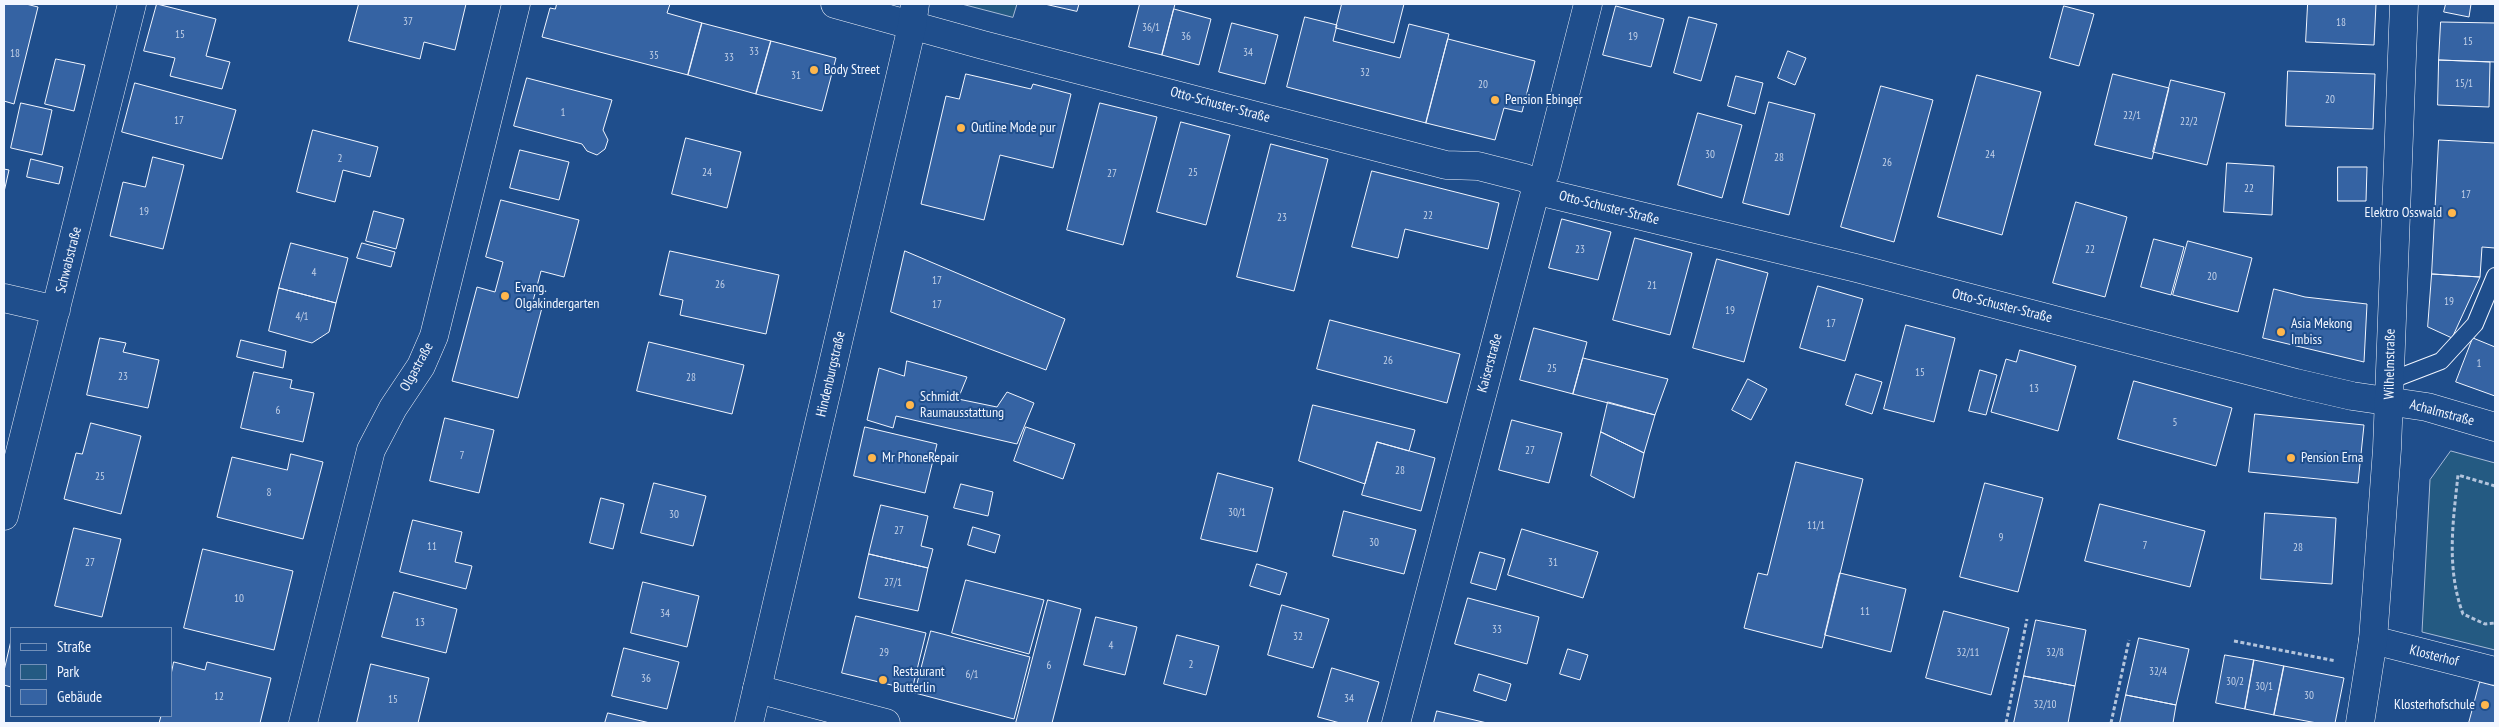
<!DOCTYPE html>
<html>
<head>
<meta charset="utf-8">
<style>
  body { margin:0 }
  #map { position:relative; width:2499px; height:727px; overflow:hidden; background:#1f4e8c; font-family:"PT Sans Narrow",sans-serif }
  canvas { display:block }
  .frame { position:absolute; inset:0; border:5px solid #f2f6ff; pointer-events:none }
  .legend { position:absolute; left:10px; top:627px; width:162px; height:90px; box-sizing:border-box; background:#1f4e8c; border:1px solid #7391ba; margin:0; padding:6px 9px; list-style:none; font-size:15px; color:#f2f6ff }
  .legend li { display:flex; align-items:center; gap:10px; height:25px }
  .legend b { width:25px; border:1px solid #7391ba }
</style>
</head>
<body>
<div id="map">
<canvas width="2499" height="727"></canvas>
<div class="frame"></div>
<ul class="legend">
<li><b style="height:6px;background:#1f4e8c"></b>Straße</li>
<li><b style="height:14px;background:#245a82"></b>Park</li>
<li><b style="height:14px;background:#3563a3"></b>Gebäude</li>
</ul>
</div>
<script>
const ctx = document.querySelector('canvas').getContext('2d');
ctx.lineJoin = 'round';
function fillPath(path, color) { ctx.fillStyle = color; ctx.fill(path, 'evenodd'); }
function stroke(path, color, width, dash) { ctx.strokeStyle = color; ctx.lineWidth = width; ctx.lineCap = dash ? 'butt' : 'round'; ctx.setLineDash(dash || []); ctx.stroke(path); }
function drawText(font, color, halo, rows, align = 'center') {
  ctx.font = font + ' "PT Sans Narrow",sans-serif'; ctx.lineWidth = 4; ctx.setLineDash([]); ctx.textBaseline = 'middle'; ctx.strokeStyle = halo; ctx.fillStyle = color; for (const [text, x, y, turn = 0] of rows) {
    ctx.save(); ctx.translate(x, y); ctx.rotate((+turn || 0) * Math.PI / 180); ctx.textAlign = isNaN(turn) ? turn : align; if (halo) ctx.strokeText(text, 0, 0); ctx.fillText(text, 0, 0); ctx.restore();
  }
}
const green = new Path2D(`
  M962,4H1017L1013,17Z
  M2451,451L2495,463V650L2422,632L2430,480Z`);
fillPath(green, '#245a82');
stroke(green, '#a8bbd7', 1);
const building = new Path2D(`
  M4,4H26L38,7L14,104L4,101Z
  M157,4L216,19L206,56L230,62L222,89L170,76L175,58L144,51Z
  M359,4H466L455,50L424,42L420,59L349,41Z
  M557,4H670L667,13L702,23L688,75L542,37L550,8L555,9Z
  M1045,4H1079L1077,11Z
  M1140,4H1175L1162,55L1129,47Z
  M1342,4H1404L1394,43L1336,28Z
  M2308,4H2376L2374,45L2306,42Z
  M2446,4H2471L2469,17L2444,12Z
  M1616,6L1664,19L1651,67L1603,55Z
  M2064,6L2094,14L2079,66L2050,58Z
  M1174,9L1211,19L1199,65L1162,55Z
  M1305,17L1337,25L1333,41L1400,58L1409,24L1449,34L1426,123L1287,87Z
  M1689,17L1717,24L1701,81L1674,73Z
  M2441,22L2495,23V62L2439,60Z
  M702,23L771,41L756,94L688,75Z
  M1232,23L1278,35L1265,84L1219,72Z
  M1448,39L1535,61L1522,112L1504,108L1495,140L1426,123Z
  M771,41L836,58L822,111L756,94Z
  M1788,51L1806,58L1795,85L1778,78Z
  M56,59L85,65L74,111L45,104Z
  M2439,60L2490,62L2489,107L2438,105Z
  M2288,71L2375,74L2373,129L2286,126Z
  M966,74L1031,89L1033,84L1071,94L1053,168L1000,155L984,220L921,204L946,96L959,99Z
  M2113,74L2169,88L2152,159L2095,145Z
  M1977,75L2041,92L2002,235L1938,217Z
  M1736,76L1763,83L1755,114L1728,106Z
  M527,78L612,100L603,130L608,140L605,149L597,155L587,151L582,144L514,126Z
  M2171,80L2225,93L2207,165L2153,152Z
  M135,83L236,110L222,159L122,132Z
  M1881,86L1933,100L1894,242L1841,227Z
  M1769,102L1815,114L1789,215L1743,203Z
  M21,103L52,110L42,155L11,148Z
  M1100,103L1157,117L1123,245L1067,230Z
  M1698,113L1742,125L1722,198L1678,185Z
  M1181,122L1230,135L1206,225L1157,212Z
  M313,130L378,147L370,177L343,170L335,202L297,192Z
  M686,138L741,152L727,208L672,194Z
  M2439,140L2495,143V248L2482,247L2480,277L2432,274Z
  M1271,144L1328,159L1294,291L1237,277Z
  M520,150L569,162L559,200L510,188Z
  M153,157L184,165L163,249L110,236L123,182L145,187Z
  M31,159L63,167L59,184L27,177Z
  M2227,163L2274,166L2272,215L2224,212Z
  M2338,167H2367L2366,201H2338Z
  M4,169L9,170L4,192Z
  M1372,171L1499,203L1488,249L1405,229L1398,258L1352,247Z
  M501,200L579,220L564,277L541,271L533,301L543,304L518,398L452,381L477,287L495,292L503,262L486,257Z
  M2076,202L2127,217L2105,297L2053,283Z
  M374,211L404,219L396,249L366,241Z
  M1562,219L1611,232L1598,280L1549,268Z
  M1635,238L1692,253L1670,335L1613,320Z
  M2154,239L2184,247L2171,295L2141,287Z
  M2188,241L2252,258L2238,312L2173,295Z
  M291,243L348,258L336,303L279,288Z
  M362,243L395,252L391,267L357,258Z
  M670,251L779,275L766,334L680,315L683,300L660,295Z
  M905,251L1065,319L1046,370L891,312Z
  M1717,259L1768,273L1744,362L1693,348Z
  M2432,274L2480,277L2452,338L2428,327Z
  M1818,286L1863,299L1845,361L1800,348Z
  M279,288L336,303L329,332L312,343L269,331Z
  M2274,289L2305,297L2367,304L2364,362L2263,338Z
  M1330,320L1460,354L1447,403L1317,369Z
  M1906,325L1955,338L1934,422L1884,409Z
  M1534,328L1587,342L1573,394L1520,380Z
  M100,338L126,343L123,352L159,360L148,408L87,395Z
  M2473,338L2495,347V396L2456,382Z
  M241,340L286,351L283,368L237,357Z
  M649,342L744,365L732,414L637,391Z
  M2020,350L2076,366L2058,431L1991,412L2006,359L2016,362Z
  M1583,358L1668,379L1655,415L1573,394Z
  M907,361L967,377L958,399L997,407L1007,392L1034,403L1017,444L896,416L893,428L867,420L879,368L904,376Z
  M1980,370L1997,375L1986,415L1969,411Z
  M254,372L292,380L290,388L314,393L303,442L241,428Z
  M1856,374L1882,382L1872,414L1846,405Z
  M1748,379L1767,389L1751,420L1732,410Z
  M2134,381L2232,408L2216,466L2118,439Z
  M1608,402L1655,415L1644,453L1601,432Z
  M1313,405L1415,430L1409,451L1377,442L1365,484L1299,461Z
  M2255,414L2364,425L2358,483L2249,472Z
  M445,418L494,430L479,493L430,481Z
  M1512,420L1562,433L1549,483L1499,470Z
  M91,423L141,436L121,514L64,499L76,453L82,454Z
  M865,427L937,444L925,493L854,476Z
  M1026,427L1075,444L1063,479L1014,461Z
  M1601,432L1644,453L1634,498L1591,476Z
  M1377,442L1435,458L1421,511L1362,495Z
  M291,454L323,462L303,539L217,517L232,457L287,470Z
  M1796,462L1863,479L1822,648L1744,628L1758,573L1767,575Z
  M1218,473L1273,488L1257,552L1201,539Z
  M654,483L706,496L693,546L641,533Z
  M1985,483L2043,498L2018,592L1960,577Z
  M961,484L993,492L988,516L954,508Z
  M601,498L624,504L613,549L590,543Z
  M2100,504L2205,531L2190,587L2085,561Z
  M881,505L928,516L921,546L933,549L928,568L869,554Z
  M1344,511L1416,530L1404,574L1333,556Z
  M2265,513L2336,518L2332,584L2261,579Z
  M413,520L462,532L455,562L472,566L466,589L400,572Z
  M973,527L1000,535L995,553L968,545Z
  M74,528L121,539L102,617L55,606Z
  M1522,529L1598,552L1583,598L1508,575Z
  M203,549L293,571L274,650L184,628Z
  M1480,552L1505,559L1496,590L1471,583Z
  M869,554L928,568L918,611L859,598Z
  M1257,564L1287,573L1280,595L1250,586Z
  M1840,573L1906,589L1891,652L1825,635Z
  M966,580L1044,600L1029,654L952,633Z
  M643,582L699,596L687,647L631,633Z
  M394,592L457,609L446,653L382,637Z
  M1468,598L1539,617L1527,664L1455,644Z
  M1048,600L1081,609L1052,723H1016Z
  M1282,605L1329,619L1313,668L1268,655Z
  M1944,611L2009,628L1991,695L1926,678Z
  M856,616L926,633L912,690L842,673Z
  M1096,617L1137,627L1125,675L1084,665Z
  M2036,620L2086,630L2075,686L2024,676Z
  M931,631L1030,657L1014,719L915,693Z
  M1177,635L1219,646L1206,695L1164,684Z
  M2139,638L2189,649L2176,705L2126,695Z
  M11,641V687L4,685V671Z
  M624,648L679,662L667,709L612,696Z
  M1568,649L1588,655L1580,680L1560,674Z
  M2225,655L2254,660L2245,709L2216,703Z
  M2254,660L2284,666L2274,715L2245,709Z
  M174,662L205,670L207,662L271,678L260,723H159L161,716H171V675Z
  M371,664L429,678L418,723H357Z
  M2284,666L2344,678L2335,723H2317L2274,715Z
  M1332,668L1379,682L1367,723H1340L1318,717Z
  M1479,674L1511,684L1506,701L1474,691Z
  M2024,676L2075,686L2068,723H2014Z
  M2480,682L2495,686V723H2469Z
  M2126,695L2176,705L2173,723H2120Z
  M1437,711L1487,723H1434Z
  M608,713L650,723H605Z`);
fillPath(building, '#3563a3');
stroke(building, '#f2f6ff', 1);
const service = new Path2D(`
  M2389,381L2441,361L2475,324L2495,276`);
const minor = new Path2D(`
  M835,4L983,45L1446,165L1478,166L1525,178L1550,194L1856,268L2296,383L2352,396L2427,407L2495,427
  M4,298L56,310
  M4,516L132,4
  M2373,640L2495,671
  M757,689L886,723
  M303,723L371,450L393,408L421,366L434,336L516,4
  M1396,723L1537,185L1545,173L1588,4`);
const tertiary = new Path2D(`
  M2360,723L2373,640L2387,449L2404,4`);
const secondary = new Path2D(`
  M749,723L912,26L915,4`);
stroke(service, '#f2f6ff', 18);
stroke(minor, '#f2f6ff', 29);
stroke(tertiary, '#f2f6ff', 29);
stroke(secondary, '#f2f6ff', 29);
stroke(new Path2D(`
  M2495,486L2458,475C2453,522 2446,568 2463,614L2485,624L2495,623
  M2234,641L2336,661
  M2006,723L2027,619
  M2111,723L2129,640`), '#b3c4dc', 3, [4, 2.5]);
stroke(service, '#1f4e8c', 16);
stroke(minor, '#1f4e8c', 28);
stroke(tertiary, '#1f4e8c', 28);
stroke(secondary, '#1f4e8c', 28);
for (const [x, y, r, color] of [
  [814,70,5,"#ffb74d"],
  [1495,100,5,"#ffb74d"],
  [961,128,5,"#ffb74d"],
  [2452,213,5,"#ffb74d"],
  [505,296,5,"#ffb74d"],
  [2281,332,5,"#ffb74d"],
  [910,405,5,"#ffb74d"],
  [872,458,5,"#ffb74d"],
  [2291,458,5,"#ffb74d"],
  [883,680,5,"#ffb74d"],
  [2485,705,5,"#ffb74d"]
]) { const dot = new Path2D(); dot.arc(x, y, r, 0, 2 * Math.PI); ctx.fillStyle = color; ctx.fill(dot); stroke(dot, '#1f4e8c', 2); }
drawText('11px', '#c3d1e8', null, [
  ["37",408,22],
  ["18",2341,23],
  ["36/1",1151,28],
  ["15",180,35],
  ["36",1186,37],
  ["19",1633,37],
  ["15",2468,42],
  ["33",754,52],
  ["34",1248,53],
  ["18",15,54],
  ["35",654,56],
  ["33",729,58],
  ["32",1365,73],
  ["31",796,76],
  ["15/1",2464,84],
  ["20",1483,85],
  ["20",2330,100],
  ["1",563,113],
  ["22/1",2132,116],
  ["17",179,121],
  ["22/2",2189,122],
  ["30",1710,155],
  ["24",1990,155],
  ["28",1779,158],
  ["2",340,159],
  ["26",1887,163],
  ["24",707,173],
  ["25",1193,173],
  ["27",1112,174],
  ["22",2249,189],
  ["17",2466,195],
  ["19",144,212],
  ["22",1428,216],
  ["23",1282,218],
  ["23",1580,250],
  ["22",2090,250],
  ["4",314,273],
  ["20",2212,277],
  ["17",937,281],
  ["26",720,285],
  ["21",1652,286],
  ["19",2449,302],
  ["17",937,305],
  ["19",1730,311],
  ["4/1",302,317],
  ["17",1831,324],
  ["26",1388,361],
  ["1",2479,364],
  ["25",1552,369],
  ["15",1920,373],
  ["23",123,377],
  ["28",691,378],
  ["13",2034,389],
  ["6",278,411],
  ["5",2175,423],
  ["27",1530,451],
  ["7",462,456],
  ["28",1400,471],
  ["25",100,477],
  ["8",269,493],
  ["30/1",1237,513],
  ["30",674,515],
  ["11/1",1816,526],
  ["27",899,531],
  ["9",2001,538],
  ["30",1374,543],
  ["7",2145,546],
  ["11",432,547],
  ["28",2298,548],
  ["27",90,563],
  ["31",1553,563],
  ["27/1",893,583],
  ["10",239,599],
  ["11",1865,612],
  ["34",665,614],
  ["13",420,623],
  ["33",1497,630],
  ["32",1298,637],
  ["4",1111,646],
  ["29",884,653],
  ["32/11",1968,653],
  ["32/8",2055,653],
  ["2",1191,665],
  ["6",1049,666],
  ["32/4",2158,672],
  ["6/1",972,675],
  ["36",646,679],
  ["30/2",2235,682],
  ["30/1",2264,687],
  ["30",2309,696],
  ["12",219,697],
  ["34",1349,699],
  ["15",393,700],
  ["32/10",2045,705]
]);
drawText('14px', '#f2f6ff', '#1f4e8c', [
  ["Body Street",824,70],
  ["Pension Ebinger",1505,100],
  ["Outline Mode pur",971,128],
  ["Elektro Osswald",2442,213,"right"],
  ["Evang.",515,288],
  ["Olgakindergarten",515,304],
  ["Asia Mekong",2291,324],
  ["Imbiss",2291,340],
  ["Schmidt",920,397],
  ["Raumausstattung",920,413],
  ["Mr PhoneRepair",882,458],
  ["Pension Erna",2301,458],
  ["Restaurant",893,672],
  ["Butterlin",893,688],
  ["Klosterhofschule",2475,705,"right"]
], 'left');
drawText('14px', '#f2f6ff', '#1f4e8c', [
  ["Otto-Schuster-Straße",1220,105,15],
  ["Otto-Schuster-Straße",1609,208,14],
  ["Schwabstraße",69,260,-76],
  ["Otto-Schuster-Straße",2002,306,14],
  ["Kaiserstraße",1490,363,-75],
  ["Wilhelmstraße",2390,364,-89],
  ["Olgastraße",417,367,-61],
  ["Hindenburgstraße",831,374,-77],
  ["Achalmstraße",2442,413,15],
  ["Klosterhof",2434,656,14]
]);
</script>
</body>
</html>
